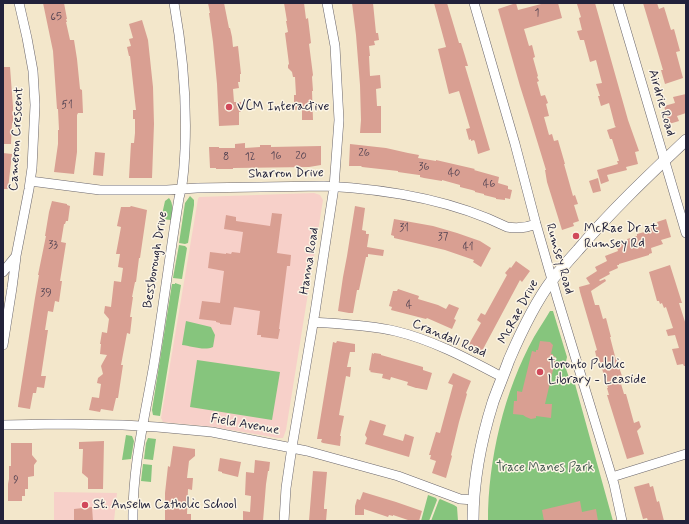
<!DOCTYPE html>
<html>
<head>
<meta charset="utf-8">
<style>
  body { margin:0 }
  #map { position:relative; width:689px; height:524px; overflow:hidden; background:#f3e7cb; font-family:Mynerve,sans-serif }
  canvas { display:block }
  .frame { position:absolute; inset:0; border:4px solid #22223b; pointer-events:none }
</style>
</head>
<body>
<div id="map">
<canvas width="689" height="524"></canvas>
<div class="frame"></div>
</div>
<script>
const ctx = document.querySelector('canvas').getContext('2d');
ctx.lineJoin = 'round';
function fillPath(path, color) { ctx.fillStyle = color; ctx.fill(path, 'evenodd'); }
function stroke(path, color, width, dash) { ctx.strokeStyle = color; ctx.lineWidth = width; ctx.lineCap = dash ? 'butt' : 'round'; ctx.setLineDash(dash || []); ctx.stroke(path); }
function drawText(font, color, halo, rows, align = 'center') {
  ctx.font = font + ' Mynerve,sans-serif'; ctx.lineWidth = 3; ctx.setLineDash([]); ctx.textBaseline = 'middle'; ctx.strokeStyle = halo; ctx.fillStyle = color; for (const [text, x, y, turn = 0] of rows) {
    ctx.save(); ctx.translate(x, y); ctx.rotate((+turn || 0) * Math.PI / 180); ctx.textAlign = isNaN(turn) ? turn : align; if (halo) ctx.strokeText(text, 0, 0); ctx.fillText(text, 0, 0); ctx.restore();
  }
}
fillPath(new Path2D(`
  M314,193L320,195L323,200L286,430L283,438H278L214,427L163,422L161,418L198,199L199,197Z
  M54,492L117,493L114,521H54Z`), '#f7d0c9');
fillPath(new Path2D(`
  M190,196L194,200V205L188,243L185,244L179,243L185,203Z
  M169,198C174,204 172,212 171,220L161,219L165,201Z
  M179,245L185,246L187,248L182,279L173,278Z
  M175,283L181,285L160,416L153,415L152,410L172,284H175Z
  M550,311H553L567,357L565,366L571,383L575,384L613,521H488C488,460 504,391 534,337C539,328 545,320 550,311Z
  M186,321L211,327L215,335L213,347C204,351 191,346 182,345Z
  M197,360L280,372L272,420L190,407Z
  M126,435L132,436L134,441L131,459L122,460Z
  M148,438L156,439L153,460L144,459L146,443Z
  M143,464L152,465L151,482L141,481Z
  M428,495L436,498L437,500L429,521H421Z
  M440,499L454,505L457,507L458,521H431L439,500Z`), '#86c57d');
fillPath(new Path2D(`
  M43,3H64L67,19H66L67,22H66L70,40H74L77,59L80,89L82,90L83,113H78L77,115V152L74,174L54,172L58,144V130H59L58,109H57L53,51Z
  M208,3H224L229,28H230L232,37L233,47L238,46L241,74H240V82H238L239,88L233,89L234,102H241V112H239V125L219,126L217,84L213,42L209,13H210Z
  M284,3H304L306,19L308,18L311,43L309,44L313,75L312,77L313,91H312L313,120H302V109L294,110V95H296L295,77H293L292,72L288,68V65L289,64L285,33L288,32L286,21H287Z
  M352,3H373L376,33H378L379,40L374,41L375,45L369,46L370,56H369L370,76L380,75L381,88L376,89L377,106H381V133H360L361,120L360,85L356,35Z
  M434,3H447L459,43H461L465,56L468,66H465L490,150L478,154L475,142L474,140L471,141V139L469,140L466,129L470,128L459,91L449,94L438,49L446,47Z
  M516,3L518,10L545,3H558L562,18L524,29L529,46L532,45L535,57L533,58L538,76L537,77L539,81L537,82L541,96L545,95L548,103L546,104L549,116L544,117L549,135L552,134L554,141L558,140L565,164H564L573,196L575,195L578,204L574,205L579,221L573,223L574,226L562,230L547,182L545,170H546L531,121L520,86L498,9Z
  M582,3H595L628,120L639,151L635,152L638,164L626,167L627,170L607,175L609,181L601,184L597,170L618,164L617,161H619L612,139H610L607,130L616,127L615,126L609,103L601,106L598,96H600L596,84L602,83L596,60L590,62L584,40H580L577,31L582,30L579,18L581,17L577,4Z
  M643,3H657L659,9L664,7L671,30L674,29L680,51L676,52L683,78L665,84L661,70H663Z
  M142,20L148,40L153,87L154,124L152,178H129L131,143H134L135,133V119H133V110H136L130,56H129L127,47L131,46L129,39L133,38L129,24Z
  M3,67H10L13,107V123H12L11,144H3Z
  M686,94V113L677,116L679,121L669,124L664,106L675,103L673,97Z
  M245,143V148L260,147V145H271V147L321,146V165L309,167L233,168V169H216V168H210L209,147H219V148H235V144Z
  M350,144L386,148L408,153L419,155L418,158L436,161V160L475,169L474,170L499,177L498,183L508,186V189L512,190L510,199L505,198V200L496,199V198L484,195V194L475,192V191L472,190L460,187V185L442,180V181L424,178L420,177V175H419L398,172V171L362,167L361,166H349Z
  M95,152L105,153L103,176L93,175Z
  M3,153L12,154L8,189H3Z
  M598,178L601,191L593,193L589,181Z
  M52,201L67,204V205L70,206L68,221H66L65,224H64L61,242L66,243L60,281H62L59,302L55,301L53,312L48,311L45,330H48L41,376H46L44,388L37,387L36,393H33L30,409L18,407V406L35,298L39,275H38L46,236H45L49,212Z
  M131,206L147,210L140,258H139L136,282H135L132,297H133L130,317H132L130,334L127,333L121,365H123L118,398H116L113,411L101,409L100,412L89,410L92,397L99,398L101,384L97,383L98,378L103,374L101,366L102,364L107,355L100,354L101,344H100L102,332L107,333L109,319L104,313L105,306L111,307L114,281L121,282L123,268L118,267L120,254H116L121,227L117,226L121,207H130Z
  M355,206L365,208L362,230L366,231V234H369L367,247L384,250L383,256L368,254V257H366L359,290H357L353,313H349L338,311L343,277L347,256Z
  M272,213L282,214L277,253L291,255L290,266H287L279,329H280L278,339L261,337V335H257L260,311L234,307L231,325L220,324V323L216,322V321L199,319L202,301L220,303L224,271L208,268L210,252L226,254V253L231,254L232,252L240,253L243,232L224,229L226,215L236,217V221L270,226Z
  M394,219L433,226L457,233L480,241L491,248L481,267L473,262L474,260L445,250L394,238V236L391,235Z
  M666,219L671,237L661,240L663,244L651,248L652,253L649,254V255L619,264V265H617L618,268L609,272L610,274L599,280L600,281L605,279L606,281L591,291L595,305H599L603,319L606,318L611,337H610L616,360L619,359L621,367H619L622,376L619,377L624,394H626L634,423L639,421L641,427L637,431L644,454L627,459L607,395H609L607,388H608L603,372L599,359L597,360L595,351L597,350L580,292L579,287L590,284L586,278L597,271L595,267L607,261L605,256L618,251L616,245L628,241L627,239L637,236V234L648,231L647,227L658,224L657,222Z
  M516,261L530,271L522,282L520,280L482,351L469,344L481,323L477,320L481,313L485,315L507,275L505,273L510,267L511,268Z
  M670,265L682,303H679L686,325V366H684L683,364L677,365L672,349L679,348L675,335L668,336L666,330L673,328L666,307L664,308L662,303L660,304L659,301H657L649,272Z
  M398,289L419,296L418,299L438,305L446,309L449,304L459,308L454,319L456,320L452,329L427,318L426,319L391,310L392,307L389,306L393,291H397Z
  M337,341L355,344V352H350L347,367H351L350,377L346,376L339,415L344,416L340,436H341L340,446L323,443L321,442L322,439H317L333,342L336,343Z
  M540,341L550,342L553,345L551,354H553V356L556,357L545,404H552L551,418L536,416V418L531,419L526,417L523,415L513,414L514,401H517V391L522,392L532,351L536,352V350H538Z
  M372,353L374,354V353L381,354V355L423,367V370L432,373L427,390L417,388H416L407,385L408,382L391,377L390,380L382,378L383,374L370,372L371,371L369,370Z
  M453,373L471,381L466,393L467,394L459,422L451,455L452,456L446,478L432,473L436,461L430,459L431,455H429L436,432L440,433L453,385L448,383Z
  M370,420L386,425L383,435L403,441L405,434L414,437L409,457L365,444L367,438L365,435Z
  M104,441L103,489H88V478L82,473L83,449H79V442Z
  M11,443H32V455L37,461L34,465V476L28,477V489H25V496H22V501H8V484L9,479V466H11Z
  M173,446L195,449V456L189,461L187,478H193L192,490L188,489L187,514H191V521H165V493L168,466L170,467Z
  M220,458L241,462L238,477L222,473V472L218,471Z
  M255,460L270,462L269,471H268L266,484L263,521H243V511L250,512L251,496L245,495L246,472L254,473Z
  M313,471L327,472L324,506V509H327L326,521H309Z
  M649,483L650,487L653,486L657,502L659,501L664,521H648L647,518L643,519L634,487Z
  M363,492L396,502L422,511L419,521H411L393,515V516L389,515L388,517L364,509V515H355V506L357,499L360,500Z
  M580,501L582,512L596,509L598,521H544L542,510Z
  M92,507L93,521H74V509Z`), '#d99f92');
const minor = new Path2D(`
  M474,3L515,144L536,224L557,297L614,484L622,521
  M618,3L686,233
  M30,181L100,190H167L197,188L324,186C387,189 450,199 507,227C518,229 526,228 536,224
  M3,272L16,256L29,189L32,168L35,105L33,71L27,38L19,3
  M313,322C340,324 369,325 395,331C433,340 468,359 502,377
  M3,345L12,288L16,257
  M3,425L58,424L123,425L157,427L212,432L307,451L398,476L460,499L474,500
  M612,477L686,454
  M133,521C132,468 145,416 154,364C163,309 170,253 179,198C184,182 184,166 185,149C187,99 183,53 174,3
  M284,521L286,488L292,447L315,312L334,187L339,120L335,46L327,3`);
const tertiary = new Path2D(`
  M473,521C473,481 481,440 493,402C498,388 504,374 509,360C521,332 534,304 552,280C560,270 569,260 578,250C611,211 649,175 686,140`);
stroke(minor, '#6b676d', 10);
stroke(tertiary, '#6b676d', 12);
stroke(minor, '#fff', 9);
stroke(tertiary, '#fff', 11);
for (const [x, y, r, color] of [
  [229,107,4,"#d1495b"],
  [576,236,4,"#d1495b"],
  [540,372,4,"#d1495b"],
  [85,505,4,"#d1495b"]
]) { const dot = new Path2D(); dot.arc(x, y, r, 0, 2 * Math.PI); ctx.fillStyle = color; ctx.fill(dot); stroke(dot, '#fcf5e5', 1.5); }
drawText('11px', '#504151', null, [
  ["1",537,14],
  ["65",56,18],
  ["51",67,106],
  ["26",364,154],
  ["16",276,157],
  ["20",301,157],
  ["8",226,158],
  ["12",250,158],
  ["36",424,168],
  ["40",454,174],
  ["46",489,185],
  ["31",404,229],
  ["37",443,238],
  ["33",53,246],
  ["41",468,248],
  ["39",46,294],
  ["4",409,306],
  ["9",16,481]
]);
drawText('13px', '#22223b', '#fcf5e5', [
  ["Airdrie Road",661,103,74],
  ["Cameron Crescent",17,139,-87],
  ["Sharron Drive",286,174,-1],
  ["Rumsey Road",559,259,74],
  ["Bessborough Drive",156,260,-81],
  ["Hanna Road",310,261,-81],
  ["McRae Drive",519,312,-62],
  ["Crandall Road",449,339,23],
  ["Field Avenue",245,425,10]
]);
drawText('13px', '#22223b', '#fcf5e5', [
  ["VCM Interactive",237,107],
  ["McRae Dr at",584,229],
  ["Rumsey Rd",584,244],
  ["Toronto Public",548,365],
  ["Library - Leaside",548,380],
  ["St. Anselm Catholic School",93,505]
], 'left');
drawText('13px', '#455b52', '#fcf5e5', [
  ["Trace Manes Park",545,468]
]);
</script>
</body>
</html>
